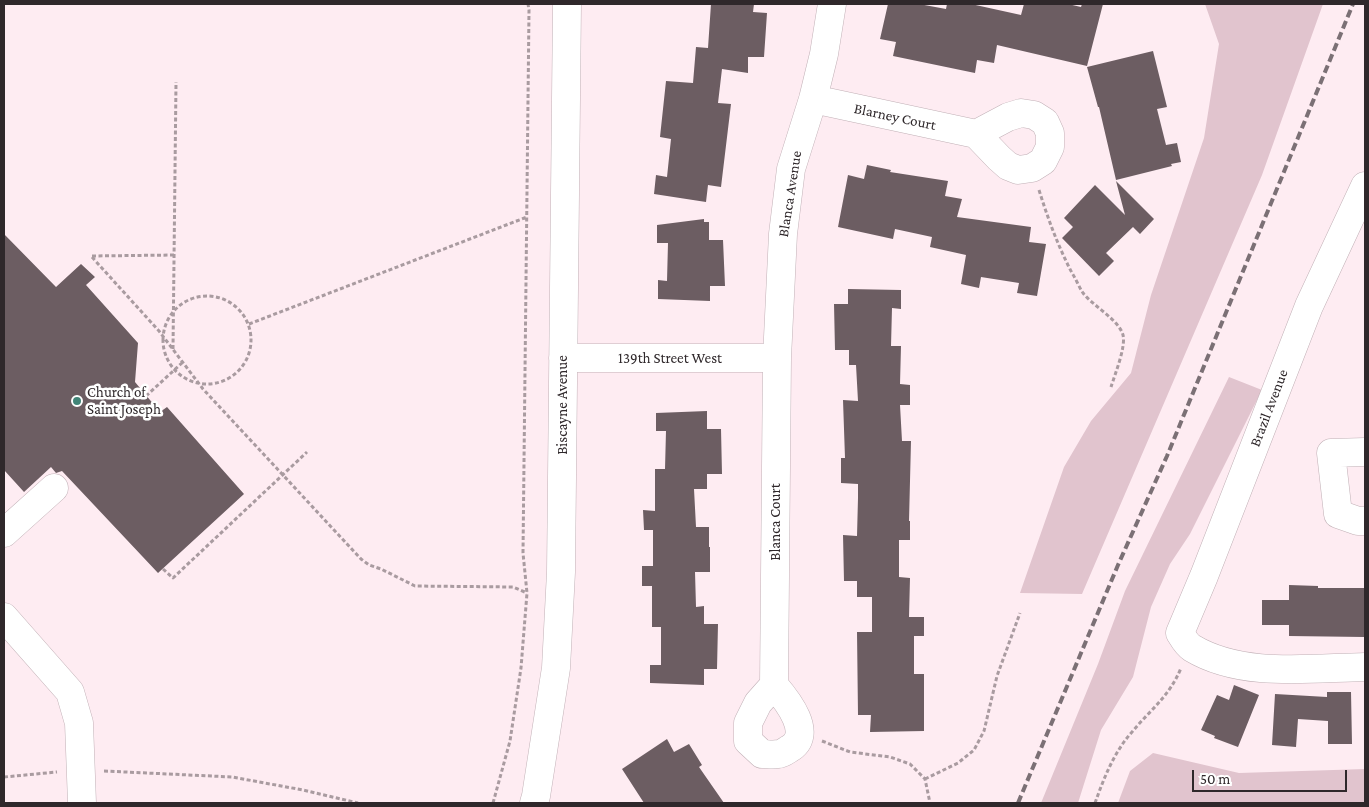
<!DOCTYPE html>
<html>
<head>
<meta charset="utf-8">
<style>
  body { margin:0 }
  #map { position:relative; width:1369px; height:807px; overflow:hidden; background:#feecf2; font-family:"Crimson Pro",serif }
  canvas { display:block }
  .frame { position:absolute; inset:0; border:5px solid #2f282b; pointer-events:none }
  .scale { position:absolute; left:1192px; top:770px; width:155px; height:22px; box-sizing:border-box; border:2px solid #2f282b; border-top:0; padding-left:6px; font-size:15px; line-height:18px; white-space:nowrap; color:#2f282b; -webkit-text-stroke:4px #fff; paint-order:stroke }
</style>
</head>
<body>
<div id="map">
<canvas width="1369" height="807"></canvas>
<div class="frame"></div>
<div class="scale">50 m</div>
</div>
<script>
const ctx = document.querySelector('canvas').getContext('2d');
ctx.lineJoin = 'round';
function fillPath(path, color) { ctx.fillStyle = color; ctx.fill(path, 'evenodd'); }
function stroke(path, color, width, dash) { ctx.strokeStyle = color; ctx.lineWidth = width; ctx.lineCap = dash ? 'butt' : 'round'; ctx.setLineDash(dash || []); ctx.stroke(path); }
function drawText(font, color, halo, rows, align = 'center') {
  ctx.font = font + ' "Crimson Pro",serif'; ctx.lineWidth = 5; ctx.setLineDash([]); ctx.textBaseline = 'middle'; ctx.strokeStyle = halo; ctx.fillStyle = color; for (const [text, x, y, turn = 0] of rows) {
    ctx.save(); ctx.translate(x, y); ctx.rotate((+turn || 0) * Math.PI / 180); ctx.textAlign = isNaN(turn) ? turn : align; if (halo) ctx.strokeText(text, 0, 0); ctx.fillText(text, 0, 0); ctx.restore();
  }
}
fillPath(new Path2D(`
  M1205,4H1323L1262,175L1082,594L1020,593L1064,467L1091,421L1131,373L1151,295L1204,138L1219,44Z
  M1229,377L1262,390L1190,534L1170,564L1151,607L1133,677L1101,730L1078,803H1041L1098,664L1125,591Z
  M1153,753L1239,773L1365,769V803H1118L1130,771Z`), '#e1c4ce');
fillPath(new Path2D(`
  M711,4H754L753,12L767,13L764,57H748V73L722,69L718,103L731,104L721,187L708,185L706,202L654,194L656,175L667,177L671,139L660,137L666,81L693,83L696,47L708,48Z
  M888,4H919L946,9L947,4H971L1021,15L1024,4H1068L1081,7L1082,4H1103L1087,66L997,45L994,63L977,60L975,73L893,56L896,42L880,39Z
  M1153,51L1167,107L1157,109L1166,145L1177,143L1181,162L1171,164L1172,166L1116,180L1099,107H1098L1087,67Z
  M867,165L891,170L890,172L948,181L945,196L962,199L957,217L1031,227L1029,242L1046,244L1037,296L1017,293L1019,283L981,277L979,288L961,284L966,255L930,247L932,237L895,229L893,239L838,227L848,175L864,179Z
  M1116,181L1154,219L1140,234L1133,227L1106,253L1114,261L1099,276L1062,238L1073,227L1064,218L1095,185L1125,215Z
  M704,219V222H709V240H723L725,286H710V301L658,299V280L667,281L668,243H657V225Z
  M4,234L56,287L81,264L95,277L86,285L138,343L135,382L160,412L167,407L244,494L158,573L62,471L56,473L51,467L24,492L4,470Z
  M848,289L901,290V309L892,308L891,346H901L900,384L910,385V405H900L902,441H911L909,521H910V540H899V577L910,578L909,617H924V636H914V674H924V731L870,732L871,715H858L857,632H872V597H857V581H844L843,535L857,536L858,498V484L841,483V458H845L843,400L858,401L856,365H849V350H835L834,304H848Z
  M707,411V429H721L722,474H707V489H694L696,527H709V547H710V572H695L696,607L704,606V624H718L717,669H704V685L650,683V665H661V627H652V586H642V566H653V530H644L643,510L655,511V469H665L666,431H656V413Z
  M1289,585L1318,586V588H1364V637L1289,636V625H1262V600H1289Z
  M1234,685L1259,695L1238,747L1214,738L1215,736L1201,730L1217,695L1229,700Z
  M1327,692H1351L1352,744H1328V721L1298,719L1296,747L1272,745L1275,694L1327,697Z
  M667,739L674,752L689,744L702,765L699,767L724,803H644L622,769Z`), '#6c5d62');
const minor = new Path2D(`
  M813,99L976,134L999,158L1008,166L1018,170L1032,168L1043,161L1050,147V133L1045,122L1034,115L1021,113L1008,117L976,134
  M1365,186L1309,306L1204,576L1180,633C1183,638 1187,645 1192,648C1242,678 1310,668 1365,667
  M563,358H777
  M1365,452L1331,453L1338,514L1358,521H1365
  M4,533L54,488
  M4,617L70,692L79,723L82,803
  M774,685C787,700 815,735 789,749C786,751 782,754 778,754C773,755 767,754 762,754L748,741V723L758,703L774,685L777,358L783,234L791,169L813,99L824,54L832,4
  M534,803L536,796L556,668L561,572L567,4`);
stroke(minor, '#c1b0b6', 29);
stroke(new Path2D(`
  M1039,190C1048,219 1058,246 1072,273C1076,279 1079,287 1083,293C1093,306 1119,320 1123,335C1126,347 1115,374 1111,387
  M174,255L91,256L159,331L203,389L361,559L369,565L381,569L415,586L513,587L527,593
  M163 340a44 44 0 1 1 88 0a44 44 0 1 1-88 0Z
  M249,324L527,217
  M173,349L176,82
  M146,396L183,362
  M163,569L173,578L307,452
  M822,741L850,752L890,757L910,764L925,779L930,803
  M104,771L232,777L303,790L358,803
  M4,777L57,772
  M925,779L958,763L974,750L984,731L997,676L1020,613
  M493,803L510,741L521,668L527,593L523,553L529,10L528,4
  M1095,803C1104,778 1114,752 1132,732C1151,709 1169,697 1181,668`), '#a99ba0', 3, [4, 2.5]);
stroke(minor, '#fff', 28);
stroke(new Path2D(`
  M1018,803L1118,565L1167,456L1353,4`), '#7b7075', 4, [8, 4]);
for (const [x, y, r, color] of [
  [77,401,5,"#418477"]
]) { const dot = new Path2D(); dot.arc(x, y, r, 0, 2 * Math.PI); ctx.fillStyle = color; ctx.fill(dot); stroke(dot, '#fff', 2); }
drawText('15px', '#2f282b', '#fff', [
  ["Blarney Court",895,117,12],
  ["Blanca Avenue",790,194,-81],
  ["139th Street West",670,358],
  ["Biscayne Avenue",562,405,-90],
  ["Brazil Avenue",1269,408,-69],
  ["Blanca Court",775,522,-90]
]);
drawText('15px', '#2f282b', '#fff', [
  ["Church of",87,392],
  ["Saint Joseph",87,409]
], 'left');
</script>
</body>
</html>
